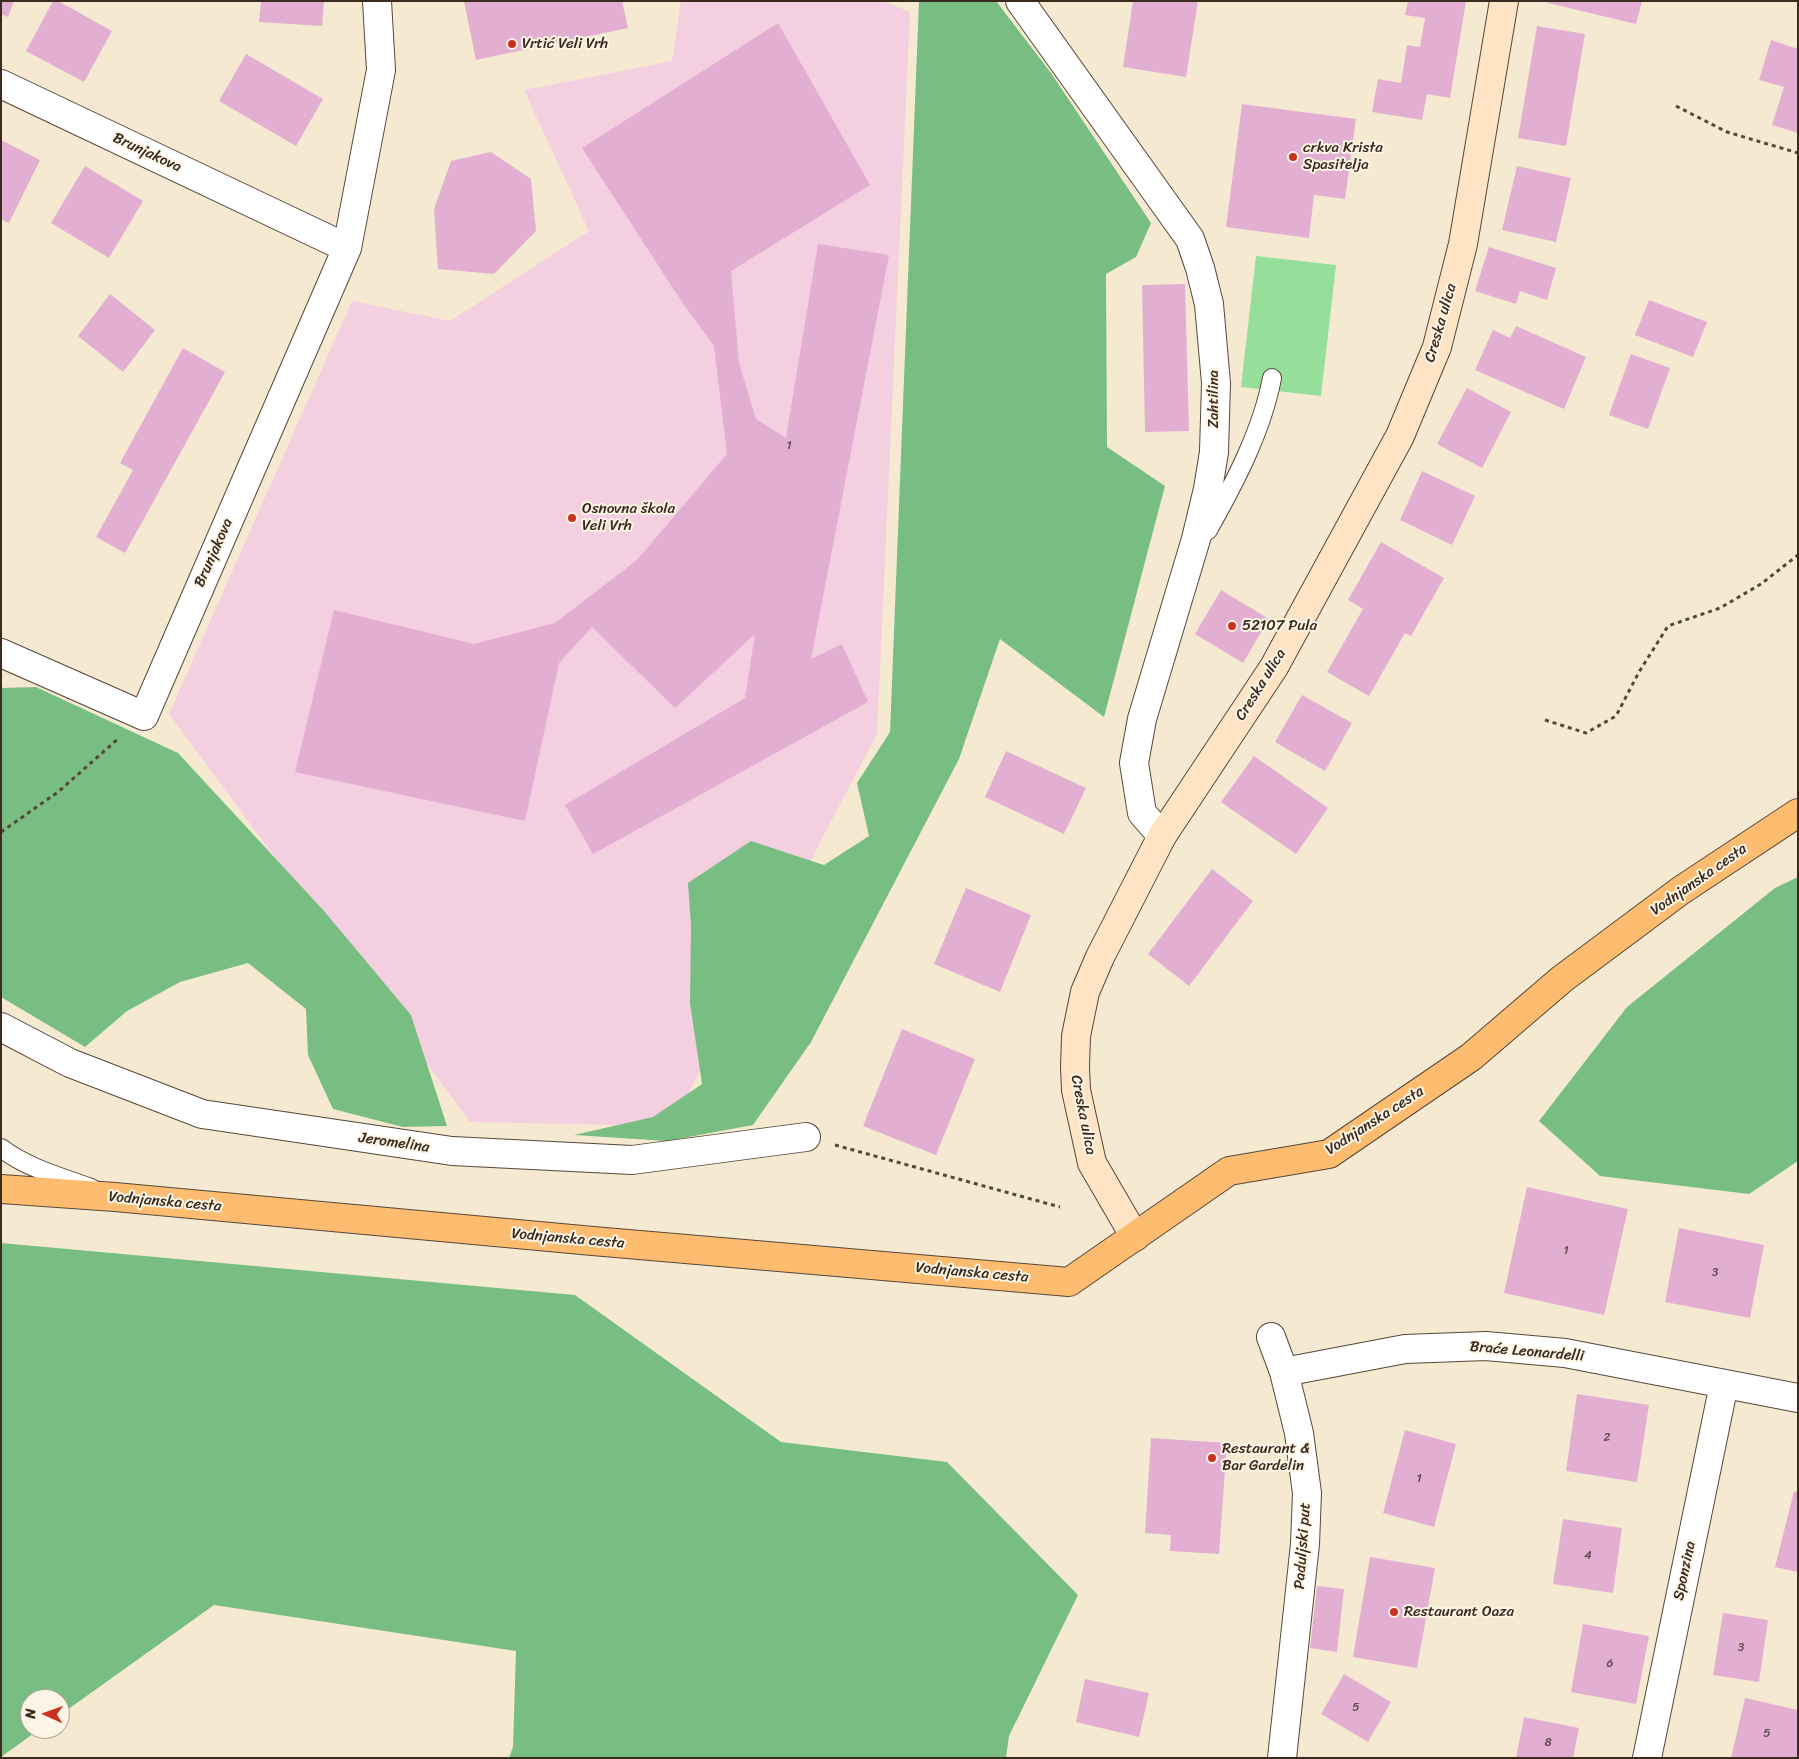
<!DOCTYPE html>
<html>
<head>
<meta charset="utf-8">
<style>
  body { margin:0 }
  #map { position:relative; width:1799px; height:1759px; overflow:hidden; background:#f5ead1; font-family:Sriracha,sans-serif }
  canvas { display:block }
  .frame { position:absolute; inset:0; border:2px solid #3b2a1e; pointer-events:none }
  .north { position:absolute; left:20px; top:1689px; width:50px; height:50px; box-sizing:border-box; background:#fcf5e5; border:1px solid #afa495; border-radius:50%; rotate:272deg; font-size:14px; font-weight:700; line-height:20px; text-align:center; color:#3b2a1e }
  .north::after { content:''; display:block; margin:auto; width:18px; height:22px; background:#c8321e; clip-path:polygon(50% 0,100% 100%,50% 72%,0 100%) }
</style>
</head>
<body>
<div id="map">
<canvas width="1799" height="1759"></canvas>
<div class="frame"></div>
<div class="north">N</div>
</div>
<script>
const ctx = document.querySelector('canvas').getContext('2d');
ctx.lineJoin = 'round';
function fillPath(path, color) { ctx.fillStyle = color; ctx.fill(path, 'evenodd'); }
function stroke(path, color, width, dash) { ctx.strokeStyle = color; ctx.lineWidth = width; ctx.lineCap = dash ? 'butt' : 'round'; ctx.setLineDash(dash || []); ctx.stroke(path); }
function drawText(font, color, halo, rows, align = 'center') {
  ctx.font = font + ' Sriracha,sans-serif'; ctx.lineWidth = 4; ctx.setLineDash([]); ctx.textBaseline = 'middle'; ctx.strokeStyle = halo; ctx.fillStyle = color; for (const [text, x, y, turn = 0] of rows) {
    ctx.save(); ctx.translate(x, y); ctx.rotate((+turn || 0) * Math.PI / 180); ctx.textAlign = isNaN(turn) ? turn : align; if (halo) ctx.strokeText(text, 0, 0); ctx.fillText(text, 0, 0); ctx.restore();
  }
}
fillPath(new Path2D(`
  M681,1H883L910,12L877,734L671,1126L470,1122L169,714L352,301L450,321L589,231L524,90L672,61Z`), '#f3cfdf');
fillPath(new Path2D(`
  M1256,256L1336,265L1321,396L1241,387Z`), '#95df9a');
fillPath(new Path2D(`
  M919,1H996L1051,73L1151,223L1136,257L1106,274L1107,447L1165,486L1104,717L1000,639L959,759L811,1042L753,1125L667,1141L574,1135L653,1117L702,1084L690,1003L691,926L688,883L751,841L824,865L869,836L857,783L890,732Z
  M36,687L178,753L324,911L411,1015L447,1126L403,1127L333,1109L308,1055L306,1009L248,963L180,982L127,1011L85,1047L1,997V688Z
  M1798,877V1161L1749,1194L1600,1176L1539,1121L1627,1007L1775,888Z
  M1,1243L575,1295L781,1442L947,1462L1078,1595L1009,1736L1006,1758H509L513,1747L516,1651L214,1605L60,1715V1699H30V1729H40L1,1757Z`), '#78be82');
fillPath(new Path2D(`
  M1,1H14L8,17L1,14Z
  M53,1H58L112,31L84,82L26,51Z
  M261,1H324L322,26L259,22Z
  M464,1H622L628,28L476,60Z
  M1133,1H1198L1186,77L1123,67Z
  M1408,1H1466L1450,98L1427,94L1422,120L1372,112L1378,79L1401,83L1407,45L1420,47L1425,18L1405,15Z
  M1548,1H1642L1636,24L1548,3Z
  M778,23L870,185L731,271L739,363L756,419L786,438L818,244L889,255L811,659L842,644L868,702L593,854L565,805L745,698L755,634L675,708L592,627L559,663L525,821L295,772L334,610L474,644L555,623L637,560L727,454L714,346L682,302L582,148Z
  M1537,26L1585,34L1566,146L1518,138Z
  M1771,40L1798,49V133L1772,125L1784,87L1759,80Z
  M246,54L323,99L296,146L219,101Z
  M1242,104L1356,119L1345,199L1314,195L1309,238L1226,227Z
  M1,140L40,160L9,223L1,219Z
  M491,152L531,179L536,231L494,274L438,269L434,209L451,161Z
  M85,166L143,201L109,258L51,223Z
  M1517,166L1571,178L1556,242L1502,230Z
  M1489,247L1556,268L1547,300L1520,291L1516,304L1475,291Z
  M1185,284L1189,431L1145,432L1142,285Z
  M110,294L155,330L123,372L78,336Z
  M1649,300L1707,322L1693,357L1635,335Z
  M1516,326L1586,357L1564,409L1475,370L1493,330L1510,338Z
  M183,348L225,372L125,553L96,537L133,470L120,463Z
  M1631,354L1670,368L1648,429L1609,415Z
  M1467,388L1511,412L1482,468L1437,444Z
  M1422,471L1475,496L1452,545L1400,520Z
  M1381,542L1444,578L1411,636L1405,633L1369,696L1327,672L1363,609L1348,600Z
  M1221,590L1269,619L1243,663L1195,634Z
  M1302,695L1352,723L1325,771L1275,742Z
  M1006,751L1086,788L1064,834L985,797Z
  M1254,756L1328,808L1296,854L1221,802Z
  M1212,869L1253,901L1189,986L1148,954Z
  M966,888L1031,915L1000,992L934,964Z
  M902,1029L975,1059L936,1155L863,1126Z
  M1527,1187L1628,1209L1604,1315L1504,1293Z
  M1679,1228L1764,1245L1750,1318L1665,1302Z
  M1577,1394L1649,1405L1637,1482L1566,1471Z
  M1405,1430L1456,1444L1434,1527L1383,1513Z
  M1151,1438L1227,1443L1219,1554L1170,1551L1171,1535L1145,1533Z
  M1794,1491L1798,1492V1572L1775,1567Z
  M1563,1519L1622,1528L1613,1593L1553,1584Z
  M1370,1557L1435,1568L1417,1668L1353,1657Z
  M1317,1586L1344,1589L1337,1652L1310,1648Z
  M1723,1613L1768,1620L1759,1682L1713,1675Z
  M1583,1624L1649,1636L1636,1704L1571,1692Z
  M1344,1674L1391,1702L1368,1742L1321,1714Z
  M1085,1679L1149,1693L1139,1737L1076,1722Z
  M1745,1698L1798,1710V1758H1731Z
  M1524,1717L1579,1728L1573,1758H1516Z`), '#e2afd3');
const lane = new Path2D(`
  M1203,534L1208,530C1234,484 1262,431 1272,378
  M1,1148C27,1168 61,1177 91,1188`);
const street = new Path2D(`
  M1020,1L1190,239L1200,268L1209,304L1216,383L1214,452L1208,489L1196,539L1142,719L1134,763L1142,813L1162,836
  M1,84L347,248
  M1,653L144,716L347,248L381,70L377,1
  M1,1027L70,1063L202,1114L452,1151L632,1160L806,1137
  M1271,1337L1284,1372L1299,1433L1307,1493L1305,1544L1282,1758
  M1284,1372L1405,1349L1486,1346L1565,1353L1798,1398
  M1647,1758L1724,1384`);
const secondary = new Path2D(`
  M1135,1237L1092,1163L1076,1090L1075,1067L1076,1036L1085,992L1100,957L1162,836L1274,667L1400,436L1437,347L1463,244L1504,1`);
const primary = new Path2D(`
  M1,1189L115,1197L593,1241L1069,1282L1229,1171L1329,1154L1471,1057L1562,979L1680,891L1798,813`);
stroke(lane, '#574739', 20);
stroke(street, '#574739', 30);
stroke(secondary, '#574739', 30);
stroke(primary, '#574739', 30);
stroke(new Path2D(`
  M1676,106L1727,132L1798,153
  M1545,720L1586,733L1616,716L1639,672L1668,626L1720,608L1761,584L1798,555
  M1,832L58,792L119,738
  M835,1145L1060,1207`), '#574739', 3, [4, 4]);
stroke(lane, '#fff', 18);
stroke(street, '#fff', 28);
stroke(secondary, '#fee4c5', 28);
stroke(primary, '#fdbc6f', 28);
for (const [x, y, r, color] of [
  [512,44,5,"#c8321e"],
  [1293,157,5,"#c8321e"],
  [572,518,5,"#c8321e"],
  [1232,626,5,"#c8321e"],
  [1212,1458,5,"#c8321e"],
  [1394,1612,5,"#c8321e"]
]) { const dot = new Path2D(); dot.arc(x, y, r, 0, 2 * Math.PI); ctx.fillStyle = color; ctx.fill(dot); stroke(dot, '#fcf5e5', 2); }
drawText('12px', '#654b4b', null, [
  ["1",789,446],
  ["1",1566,1251],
  ["3",1715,1273],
  ["2",1607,1438],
  ["1",1419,1479],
  ["4",1588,1556],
  ["3",1741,1648],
  ["6",1610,1664],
  ["5",1356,1708],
  ["5",1767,1734],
  ["8",1548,1743]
]);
drawText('15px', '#3b2a1e', '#fcf5e5', [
  ["Vrtić Veli Vrh",522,44],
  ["crkva Krista",1303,148],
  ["Spasitelja",1303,165],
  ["Osnovna škola",582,509],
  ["Veli Vrh",582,526],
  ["52107 Pula",1242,626],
  ["Restaurant &",1222,1449],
  ["Bar Gardelin",1222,1466],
  ["Restaurant Oaza",1404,1612]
], 'left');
drawText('15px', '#3b2a1e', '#fcf5e5', [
  ["Brunjakova",147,153,25],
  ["Creska ulica",1441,323,-74],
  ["Zahtilina",1214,399,-90],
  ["Brunjakova",214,553,-66],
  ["Creska ulica",1261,685,-58],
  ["Vodnjanska cesta",1699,880,-35],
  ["Creska ulica",1083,1115,79],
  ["Vodnjanska cesta",1375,1121,-33],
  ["Jeromelina",394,1143,8],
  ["Vodnjanska cesta",165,1202,5],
  ["Vodnjanska cesta",568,1239,5],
  ["Vodnjanska cesta",972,1273,5],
  ["Braće Leonardelli",1527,1352,5],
  ["Paduljski put",1303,1546,-86],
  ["Sponzina",1685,1571,-78]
]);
</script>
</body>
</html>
